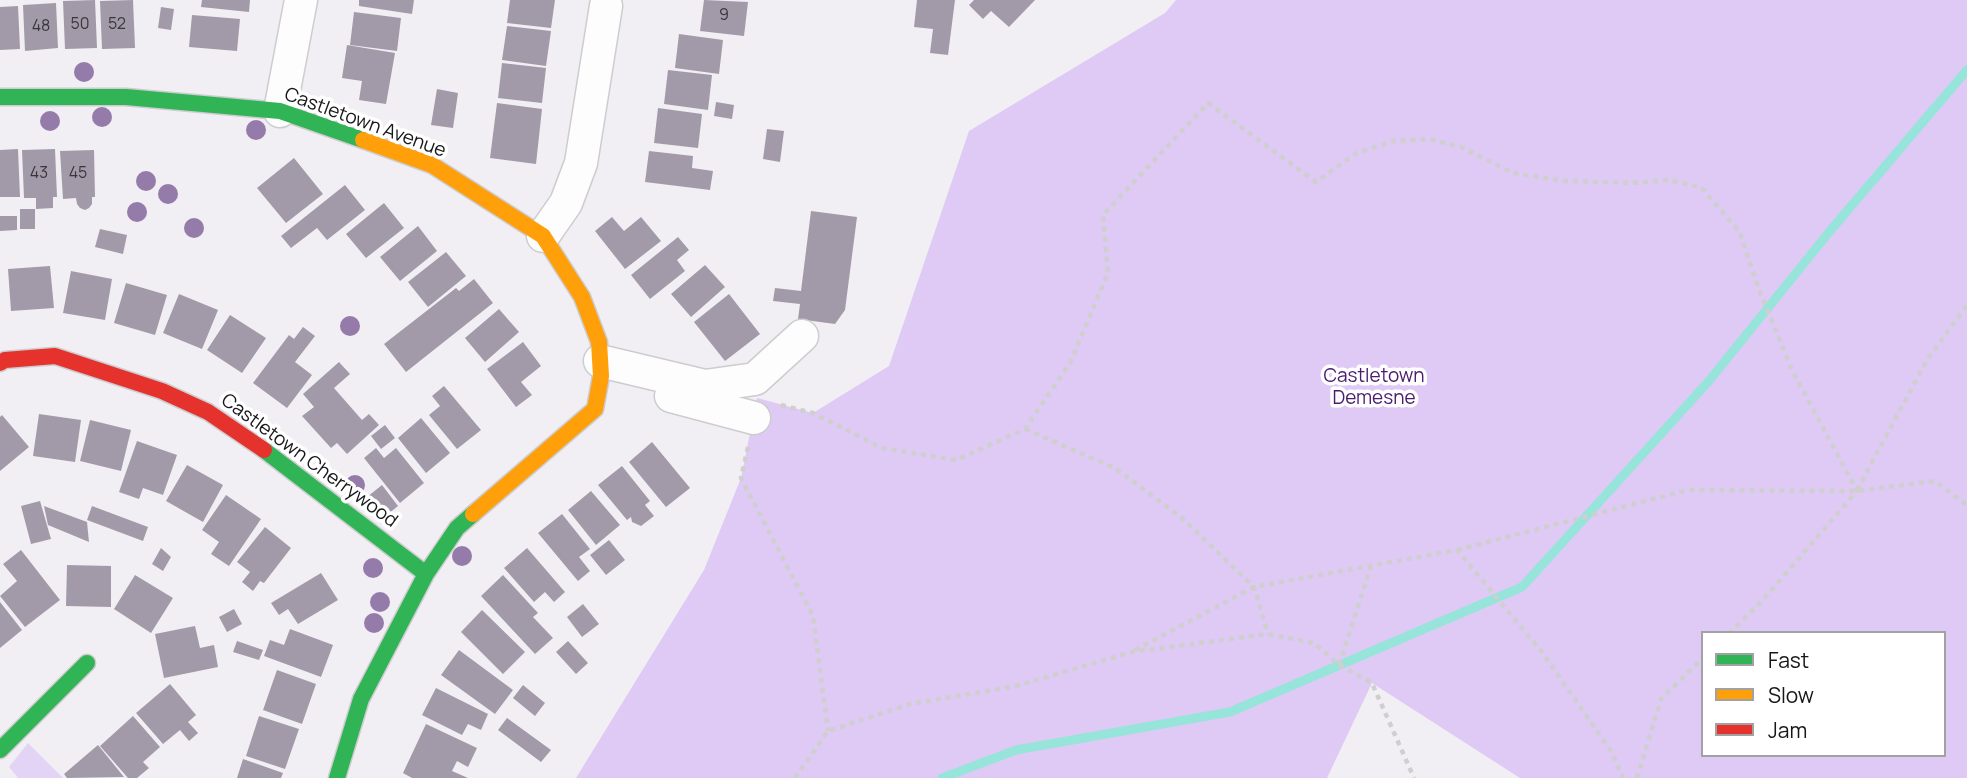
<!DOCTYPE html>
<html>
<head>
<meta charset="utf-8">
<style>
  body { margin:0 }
  #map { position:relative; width:1967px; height:778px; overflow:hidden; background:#f1eff3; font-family:Manrope,sans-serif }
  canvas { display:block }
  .legend { position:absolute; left:1701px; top:631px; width:245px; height:126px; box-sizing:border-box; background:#fff; border:2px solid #a2a2a3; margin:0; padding:9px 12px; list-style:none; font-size:21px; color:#171618 }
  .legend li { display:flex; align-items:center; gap:14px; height:35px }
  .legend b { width:35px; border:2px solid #a2a2a3 }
</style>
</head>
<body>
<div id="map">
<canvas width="1967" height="778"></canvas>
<ul class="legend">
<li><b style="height:9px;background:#30b455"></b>Fast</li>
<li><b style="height:9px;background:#ff9f0a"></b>Slow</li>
<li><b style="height:9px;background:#e5322d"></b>Jam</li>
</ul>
</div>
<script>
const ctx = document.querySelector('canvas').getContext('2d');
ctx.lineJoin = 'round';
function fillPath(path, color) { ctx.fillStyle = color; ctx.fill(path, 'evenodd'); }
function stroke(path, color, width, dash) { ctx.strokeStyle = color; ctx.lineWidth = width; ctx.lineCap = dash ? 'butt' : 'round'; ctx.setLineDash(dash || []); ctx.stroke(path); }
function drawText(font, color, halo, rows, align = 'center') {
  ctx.font = font + ' Manrope,sans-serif'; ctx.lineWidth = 7; ctx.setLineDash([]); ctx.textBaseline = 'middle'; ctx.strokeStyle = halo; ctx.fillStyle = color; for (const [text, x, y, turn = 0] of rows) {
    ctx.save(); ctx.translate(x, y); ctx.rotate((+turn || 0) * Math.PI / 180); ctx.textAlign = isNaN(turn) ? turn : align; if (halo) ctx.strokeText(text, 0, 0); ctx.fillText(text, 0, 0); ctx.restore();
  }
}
fillPath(new Path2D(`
  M28,743L63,778H18L9,767Z`), '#e3d4f5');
fillPath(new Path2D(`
  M1176,0H1967V778H1520L1372,683L1327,778H576L704,570L741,478L757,398L813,413L889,366L969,131L1165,13ZM1703,633H1944V755H1703Z`), '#decaf4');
stroke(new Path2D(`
  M942,778L1016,750L1230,712L1522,587L1708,382L1830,231L1967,70`), '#97e4da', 9);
fillPath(new Path2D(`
  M95,0L97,48L65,49L63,1Z
  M133,0L135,48L102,49L100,1Z
  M202,0H250L249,12L201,7Z
  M359,0H414L412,14L359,6Z
  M510,0H555L551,28L507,23Z
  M704,0L748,2L744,36L700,31Z
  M917,0H955L948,55L930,53L933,29L914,27Z
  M974,0H1035L1009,27L991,11L983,19L969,5Z
  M56,3L58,48L25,51L23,5Z
  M18,6L20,49L0,50V7Z
  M161,7L174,9L171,30L158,28Z
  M354,12L401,18L397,51L350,45Z
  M192,15L240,19L237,51L189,47Z
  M507,26L551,31L546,66L502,60Z
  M679,34L723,40L719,74L675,68Z
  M347,45L395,53L386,104L359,100L362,81L342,78Z
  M502,63L546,68L542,103L498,98Z
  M668,70L712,75L708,110L664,104Z
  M437,89L458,93L453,128L431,125Z
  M716,102L734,105L732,119L714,116Z
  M497,103L542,109L536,164L490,158Z
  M658,108L702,114L698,148L654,143Z
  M767,129L784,131L780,162L763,159Z
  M18,149L20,197H0V150Z
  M55,149L57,197H53V208L36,209V198H24L22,150Z
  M94,150L95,197H92V204L89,208L85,210L80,208L77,204L76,198L63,199L60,151Z
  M649,151L693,156L692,168L713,171L710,190L645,182Z
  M294,158L323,194L286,223L257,188Z
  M345,185L365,210L327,240L317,228L291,248L281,236Z
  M384,203L404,228L366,258L346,234Z
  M20,209H35V229H20Z
  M811,211L857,217L845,310L835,324L798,319L800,304L773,301L775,288L801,291Z
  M0,216H17V230L0,231Z
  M612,217L624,231L641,217L661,241L625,269L595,231Z
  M418,226L437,251L400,281L380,257Z
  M100,229L127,235L123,254L95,247Z
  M678,237L689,250L677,260L685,271L650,299L631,275Z
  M446,252L466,276L428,307L408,282Z
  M705,265L725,287L691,317L671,294Z
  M50,266L54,308L11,311L8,269Z
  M71,271L112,279L105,320L63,313Z
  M474,279L493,303L406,372L384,344L456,288L459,291Z
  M126,283L167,295L155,335L114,323Z
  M179,294L218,310L202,349L163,333Z
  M729,294L760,334L725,361L694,322Z
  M499,309L519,332L485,362L465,338Z
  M230,315L266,338L242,373L207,350Z
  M303,327L315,336L295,362L312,375L287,408L253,383L289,335L294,339Z
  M523,342L541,366L521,382L532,395L516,407L487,369Z
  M339,362L350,374L334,388L362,420L369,414L379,425L347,454L337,443L331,448L302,416L314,407L303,394Z
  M444,386L481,430L457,449L429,415L440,406L432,396Z
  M39,414L81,420L75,462L33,456Z
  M2,415L29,447L0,471V417Z
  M421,418L450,453L426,473L398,438Z
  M90,420L131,430L121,471L80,461Z
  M385,425L395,438L381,449L371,436Z
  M137,441L177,455L163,495L143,488L139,499L119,492Z
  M652,442L690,488L666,507L629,462Z
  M376,448L384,458L396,448L424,483L400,503L364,458Z
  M187,465L223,485L203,522L166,501Z
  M622,466L650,501L645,505L654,516L641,526L632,522L631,517L627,520L598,485Z
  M382,485L398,506L383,518L367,497Z
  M591,491L620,525L596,545L568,510Z
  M226,495L261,519L229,566L211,554L219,542L202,530Z
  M40,501L51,539L31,544L21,506Z
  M44,506L87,522L89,542L48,525Z
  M92,506L148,527L143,541L87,520Z
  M562,514L590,549L579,557L590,571L578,581L538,533Z
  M265,527L291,548L264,583L260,581L253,591L242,582L250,572L237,562Z
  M609,540L625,560L606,575L590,555Z
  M161,548L171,557L163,571L152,564Z
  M527,548L565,592L554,602L545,592L534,602L504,568Z
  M21,550L60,600L25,627L0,596L17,581L3,564Z
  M67,565L111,566V607L66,606Z
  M321,573L338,600L298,624L288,609L279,615L271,603Z
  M135,575L173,598L151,633L114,609Z
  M503,575L538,613L533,617L553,638L535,654L481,596Z
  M0,602L22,630L0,648Z
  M583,604L599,624L582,637L567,617Z
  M234,609L242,624L227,632L219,617Z
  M482,610L525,652L503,674L461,632Z
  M195,626L200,648L214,645L218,667L164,678L155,634Z
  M290,629L333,645L321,677L264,656L270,640L284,645Z
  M237,641L263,650L259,660L233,652Z
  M568,641L588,663L576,674L556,652Z
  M459,650L513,690L495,714L441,675Z
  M277,670L316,684L302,724L263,710Z
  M170,684L196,715L188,722L198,733L189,741L180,730L163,744L136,713Z
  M523,685L545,703L535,716L513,698Z
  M436,688L488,714L481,730L468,724L462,735L422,715Z
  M133,716L160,747L143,762L149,768L137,778H128L100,746Z
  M259,716L299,729L285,769L246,756Z
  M507,718L551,750L541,762L498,730Z
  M426,724L477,748L468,767L457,761L452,771L468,778H412L403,773Z
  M98,745L124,777L67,778L64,774Z
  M243,759L283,773L281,778H237Z`), '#a29aa9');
const street = new Path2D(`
  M280,111L301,0
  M543,236L566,203L581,163L606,6
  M600,361L705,386L755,379L802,336
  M671,396L754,418`);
const fast = new Path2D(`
  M0,97H126L280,111L363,140
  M264,450L426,574
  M0,750L87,663
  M337,778L361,699L426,574L457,528L473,514`);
const slow = new Path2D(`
  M363,140L432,165L543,236L582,297L599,342L601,376L595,409L473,514`);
const jam = new Path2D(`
  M0,363L5,360L55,356L162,391L208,412L264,450`);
stroke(street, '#cdcccf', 35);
stroke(fast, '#cdcccf', 19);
stroke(slow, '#cdcccf', 19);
stroke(jam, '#cdcccf', 19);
stroke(new Path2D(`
  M781,405L813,413L882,448L956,460L1025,429L1070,363L1108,273L1103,215L1208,103L1316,182L1357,153L1393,141L1429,139L1461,147L1513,173L1565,181L1633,183L1669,180L1701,187L1739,231L1760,292L1792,370L1857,491L1762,601L1729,633
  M1025,429L1115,468L1181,517L1254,587L1268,634
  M748,447L741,478L813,616L828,731
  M1857,490L1927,360L1967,305
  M1457,550L1688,490L1857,491L1935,481L1967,505
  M1135,650L1254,587L1457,550L1542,652L1611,751L1623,778
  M1339,665L1371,566
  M795,778L828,731L910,704L1016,686L1132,652L1268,634L1314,643L1339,665L1372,683L1414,778
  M1637,778L1661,699L1703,658`), '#cfcfcf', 4.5, [5, 5]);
stroke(street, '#fdfdfd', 32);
stroke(fast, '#30b455', 16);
stroke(slow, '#ff9f0a', 16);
stroke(jam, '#e5322d', 16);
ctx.fillStyle = '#957baa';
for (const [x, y] of [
  [84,72],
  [102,117],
  [50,121],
  [256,130],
  [146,181],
  [168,194],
  [137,212],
  [194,228],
  [350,326],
  [355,485],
  [462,556],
  [373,568],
  [380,602],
  [374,623]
]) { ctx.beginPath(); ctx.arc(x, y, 10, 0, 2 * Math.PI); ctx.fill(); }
drawText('16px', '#3a373c', null, [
  ["9",724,16],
  ["50",80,25],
  ["52",117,25],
  ["48",41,27],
  ["43",39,174],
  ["45",78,174]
]);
drawText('19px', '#171618', '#fff', [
  ["Castletown Avenue",365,123,20],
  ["Castletown Cherrywood",309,461,36]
]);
drawText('19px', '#4a1c6e', '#fff', [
  ["Castletown",1374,377],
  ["Demesne",1374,399]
]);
</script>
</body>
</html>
